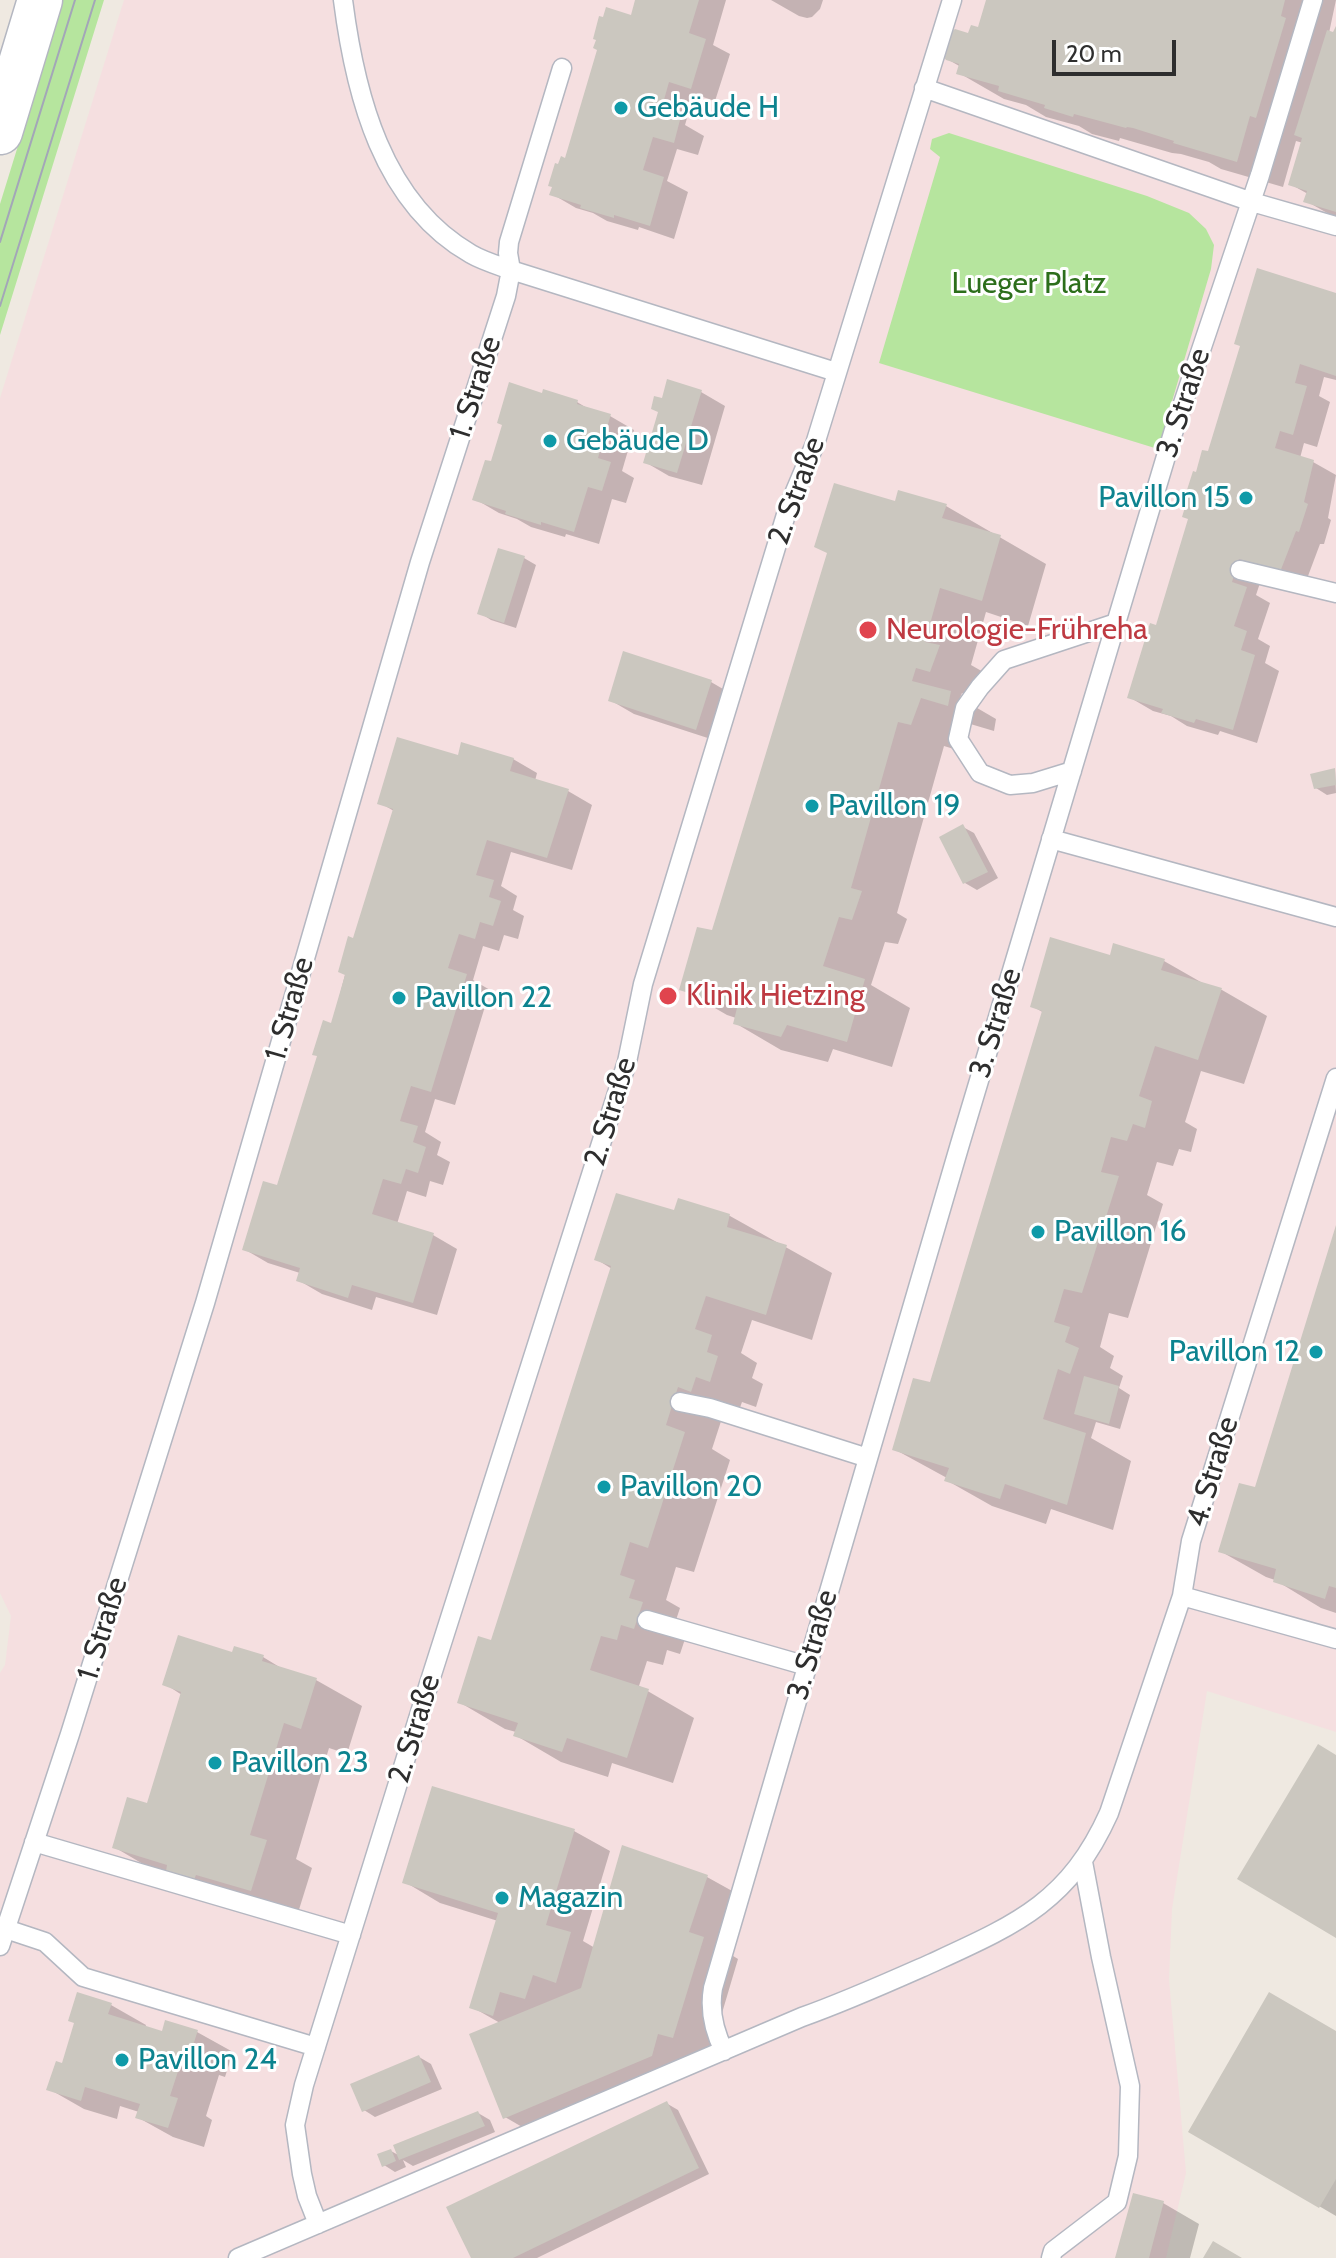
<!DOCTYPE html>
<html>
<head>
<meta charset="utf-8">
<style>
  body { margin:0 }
  #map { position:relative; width:1336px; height:2258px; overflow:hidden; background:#efe9e1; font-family:Cabin,sans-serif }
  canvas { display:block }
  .scale { position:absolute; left:1052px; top:40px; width:124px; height:36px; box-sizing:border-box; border:4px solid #2e2e2e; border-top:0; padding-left:10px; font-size:24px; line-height:28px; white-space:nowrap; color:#2e2e2e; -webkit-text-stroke:6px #fff; paint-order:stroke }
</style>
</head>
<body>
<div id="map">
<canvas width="1336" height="2258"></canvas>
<div class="scale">20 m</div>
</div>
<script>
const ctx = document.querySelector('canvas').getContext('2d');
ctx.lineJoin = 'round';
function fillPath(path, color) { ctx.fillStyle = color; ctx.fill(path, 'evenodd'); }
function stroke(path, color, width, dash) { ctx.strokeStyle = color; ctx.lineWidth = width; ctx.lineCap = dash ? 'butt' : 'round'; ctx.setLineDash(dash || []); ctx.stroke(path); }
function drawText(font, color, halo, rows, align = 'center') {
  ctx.font = font + ' Cabin,sans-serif'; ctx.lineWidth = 6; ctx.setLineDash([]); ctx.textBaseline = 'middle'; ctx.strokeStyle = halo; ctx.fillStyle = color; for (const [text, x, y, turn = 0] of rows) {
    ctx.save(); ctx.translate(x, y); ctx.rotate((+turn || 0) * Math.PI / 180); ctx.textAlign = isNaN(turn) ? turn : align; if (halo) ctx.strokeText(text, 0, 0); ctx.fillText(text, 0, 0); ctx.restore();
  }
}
fillPath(new Path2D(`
  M124,0H1336V1732L1207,1691L1172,1909L1169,1979L1186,2173L1166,2258H0V1673L5,1665L11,1616L0,1593V398Z`), '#f5dfe0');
fillPath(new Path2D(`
  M63,0H104L0,335V204Z
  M949,133L1147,196L1189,213L1206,229L1214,245L1211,269L1158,449L879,363L940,157L930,149L932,139Z`), '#b6e59e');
fillPath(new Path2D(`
  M637,0H726L713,45L730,54L715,101L694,94L685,125L704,136L698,155L677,149L667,181L688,192L674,239L639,227L638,230L607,221L593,213L576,208L552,194L632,17Z
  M771,0H823L820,9L812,17L807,18L799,16Z
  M988,0H1336L1329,33L1335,35L1336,30V218L1306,201L1308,194L1290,184L1303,143L1296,141L1283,187L1221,169L1209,162L1181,154L1172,153L1120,138L1119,141L1092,134L1079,126L1046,117L1026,105L1004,99L959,73L961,67L947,59L970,36L979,30Z
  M1336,295V380L1324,377L1319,396L1330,402L1317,447L1304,443L1300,458L1313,462L1336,475L1328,518L1331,520L1324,544H1320L1305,584L1264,571L1256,595L1270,603L1258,639L1270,646L1265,663L1279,671L1257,743L1220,731L1218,735L1187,726L1171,716L1153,711L1129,697L1157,627L1190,520L1197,474L1210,454Z
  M701,392L725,406L702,485L669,476L645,462L663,400Z
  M577,402L592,411L610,416L634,430L622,471L634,478L626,503L612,499L599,544L566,534L565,537L531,527L517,519L499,513L475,499L492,464Z
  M896,504L946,506L1046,564L1028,626L986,612L971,665L985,673L976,697L962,693L960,698L996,719L994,731L967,723L957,750L944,746L897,913L907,919L898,944L885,942L871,985L910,1008L892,1067L833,1049L828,1062L781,1050L735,1023L736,1018L727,1015L682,989L713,933Z
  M500,550L524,558L536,565L516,628L491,620L480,613Z
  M711,682L735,696L720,742L634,714L610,700Z
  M459,757L513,759L537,773L535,781L568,791L592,805L572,870L511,852L501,886L517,896L513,910L524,916L518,939L504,935L499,951L483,946L473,980L490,990L455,1105L435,1099L425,1132L441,1142L437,1155L450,1162L443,1185L430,1181L426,1197L407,1191L397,1224L433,1235L457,1249L437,1315L376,1297L372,1310L322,1294L298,1280L300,1273L268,1263L244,1249L279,1187L332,1025L354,940L394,811L380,803Z
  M1335,770L1336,793L1327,795L1316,788Z
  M963,827L974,833L998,878L977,890L965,883Z
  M1111,957L1164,961L1206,985L1222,990L1267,1016L1244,1084L1201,1071L1185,1122L1197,1129L1191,1152L1179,1149L1173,1166L1157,1162L1147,1195L1163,1204L1128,1318L1109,1313L1100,1347L1114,1356L1110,1368L1123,1376L1119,1388L1130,1395L1120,1429L1096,1422L1091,1438L1131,1461L1113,1530L1051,1509L1046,1524L992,1506L946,1480L947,1478L894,1449L931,1385L1044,1013L1032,1006Z
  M679,1200L730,1216L832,1273L812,1340L752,1320L741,1353L757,1363L752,1378L763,1384L756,1407L742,1402L737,1416L724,1412L712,1449L730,1460L694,1572L676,1567L666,1600L680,1608L675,1623L688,1630L680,1654L667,1650L663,1665L647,1661L639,1686L694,1718L673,1783L612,1763L608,1777L561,1762L515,1735L516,1732L505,1729L459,1702L492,1642L612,1269L596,1259L675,1213Z
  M1336,1229V1613L1321,1608L1275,1580L1266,1577L1220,1551L1256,1490Z
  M233,1654L263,1657L286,1671L316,1680L362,1706L347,1754L329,1748L296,1859L312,1868L297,1916L160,1874L114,1847L148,1806L182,1695L165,1684Z
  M574,1831L610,1851L583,1941L595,1948L707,1877L743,1897L725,1951L738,1959L709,2057L694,2053L687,2076L541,2138L505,2117L500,2023L472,2007L498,1921L440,1903L405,1882Z
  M111,2005L146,2025L145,2028L163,2033L167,2022L197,2032L233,2052L225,2077L219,2075L206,2116L212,2120L204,2147L173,2137L137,2117L139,2112L120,2106L117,2119L84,2109L49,2089L63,2066Z
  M1336,2033V2216L1191,2131Z
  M419,2057L431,2064L442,2089L375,2117L364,2110Z
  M666,2103L678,2110L709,2174L537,2258H473Z
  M478,2113L490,2120L495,2132L413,2166L403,2160L406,2167L395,2172L384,2165L391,2151L400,2156Z
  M1163,2203L1199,2224L1190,2258H1117Z`), '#0003');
fillPath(new Path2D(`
  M635,0H699L689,33L706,39L691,89L669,82L660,114L680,120L674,143L653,137L643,170L664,177L650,226L614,215V218L580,208L581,205L549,195L552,187L548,186L555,163L558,164L561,156L565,158L597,50L593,48L596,40L593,39L599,16L603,17L606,7L631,15Z
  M986,0H1285L1281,16L1286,18L1256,118L1250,116L1237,162L1173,143L1174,141L1133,128L1127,127L1126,128L1074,114L1073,117L1044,108L1045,105L998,91L999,86L956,74L959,64L946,60L943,56L950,33L955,29L968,33L971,25L978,27Z
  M1336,26V212L1303,202L1307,191L1288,185L1302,138L1294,135L1327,30L1333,32Z
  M1257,268L1336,293V376L1300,364L1295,383L1307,386L1293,435L1280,431L1275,448L1314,460L1304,502L1308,504L1299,532L1296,531L1280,572L1239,559L1232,582L1247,587L1234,626L1247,631L1241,650L1255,655L1233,730L1196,719L1194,723L1161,713L1163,709L1127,698L1150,623L1156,625L1188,519L1182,517L1189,494L1186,493L1193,471L1196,472L1202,450L1208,451L1240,346L1234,344Z
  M667,379L702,390L677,473L643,463L658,412L651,409L654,396L662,398Z
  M509,382L542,393L543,389L578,400L577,404L611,414L598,458L611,462L602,491L588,487L574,532L541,522V525L505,514L506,511L472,500L485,460L491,461L502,425L497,423Z
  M834,483L895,501L898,490L947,504L942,518L1001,535L982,601L940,588L925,642L940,645L930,672L916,668L912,681L951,691L948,706L921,698L911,725L898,722L851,888L862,891L852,920L839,917L823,966L865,979L847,1042L787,1025L781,1037L733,1024L737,1008L679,990L697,927L712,930L827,553L814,547Z
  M498,548L525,556L504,623L477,614Z
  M623,651L712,680L696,730L608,701Z
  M397,737L458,755L461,742L514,758L510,771L569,789L547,858L487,840L476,875L494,880L489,897L501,901L493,926L480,922L475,939L459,934L448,968L467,974L431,1092L411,1086L400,1121L418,1126L413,1142L426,1147L418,1173L406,1169L401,1184L383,1179L372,1214L434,1233L413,1303L352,1285L348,1298L296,1281L300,1268L242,1250L263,1181L277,1185L317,1056L312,1055L323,1020L331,1023L345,975L338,972L348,936L353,938L393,809L377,804Z
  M1335,768L1336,785L1314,789L1310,774Z
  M963,824L988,872L963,884L939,837Z
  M1050,937L1110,955L1113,943L1165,959L1161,970L1222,988L1198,1060L1155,1046L1139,1096L1152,1101L1145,1128L1133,1124L1127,1141L1111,1137L1101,1172L1119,1176L1082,1293L1064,1289L1054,1322L1070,1327L1065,1342L1079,1348L1070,1374L1058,1369L1043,1419L1086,1433L1067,1505L1005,1484L1000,1499L944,1481L949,1468L892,1450L913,1378L930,1382L1042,1011L1030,1007Z
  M616,1193L674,1210L678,1198L730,1214L727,1227L787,1245L766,1315L706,1296L695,1329L712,1335L707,1352L718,1356L710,1382L696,1377L691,1392L678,1387L666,1425L685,1432L648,1548L630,1542L620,1575L635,1580L629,1598L643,1602L634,1629L621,1625L617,1640L601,1636L590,1670L649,1689L627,1758L567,1738L562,1752L513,1736L518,1723L457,1703L478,1636L491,1640L611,1266L594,1260Z
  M1336,1225V1588L1329,1586L1325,1599L1273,1582L1276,1569L1218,1552L1239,1483L1255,1487Z
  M1084,1376L1119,1386L1109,1424L1074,1414Z
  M178,1635L232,1652L234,1646L264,1655L262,1661L317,1678L301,1729L284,1723L250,1835L267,1840L251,1891L196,1875L194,1880L166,1871L167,1865L112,1848L127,1797L147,1803L181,1692L162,1685Z
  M1318,1744L1336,1755V1938L1237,1879Z
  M432,1786L575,1829L546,1925L571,1932L556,1983L533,1975L525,1999L500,1992L493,2016L469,2008L498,1913L402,1883Z
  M622,1845L708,1875L689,1932L704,1937L673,2038L658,2034L652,2056L503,2119L469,2034L581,1988Z
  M77,1992L112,2003L108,2014L162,2031L165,2020L198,2030L189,2058L183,2056L170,2096L178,2098L168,2128L135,2118L140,2104L85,2087L81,2101L46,2090L56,2061L62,2063L74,2023L68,2021Z
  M1269,1992L1336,2031V2179L1319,2208L1188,2132Z
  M419,2055L431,2082L362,2112L350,2084Z
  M667,2101L699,2168L513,2258H471L446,2207Z
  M478,2111L485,2126L399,2160L393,2145Z
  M391,2149L396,2161L382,2167L377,2154Z
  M1133,2193L1164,2201L1149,2258H1115Z
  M1213,2241L1242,2258H1203Z`), '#cbc7bf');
const lane = new Path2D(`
  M343,0C355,94 382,203 471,254C483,261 497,265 511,270L836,372
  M924,88L1252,202L1336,226
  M1240,570L1336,593
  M1072,771L1033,783L1010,785L980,773L958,739L965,708L980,687L1004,660L1116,623
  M1051,839L1336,917
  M680,1402L710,1408L868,1458
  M1182,1596L1336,1639
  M647,1620L807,1666
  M34,1842L351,1935
  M6,1929L45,1942L83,1977L316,2047
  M0,1946L70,1734L205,1303L420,562L506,296L511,270L508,253L509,242L562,68
  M724,2051C714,2031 709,2011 713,1988L960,1144L1173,433L1260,175L1313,0
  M318,2224L307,2196L302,2174L295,2125L304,2085L427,1690L627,1062L643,984L788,508L815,444L952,0
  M238,2258L802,2017C847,2001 889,1982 932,1963C1017,1924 1069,1902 1109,1813L1182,1596L1191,1541L1336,1078
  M1051,2258L1053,2251L1117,2202L1128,2156L1130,2086L1101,1957L1083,1862`);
const secondary = new Path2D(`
  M0,132L40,0`);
stroke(lane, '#b4b7c1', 21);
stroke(secondary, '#b4b7c1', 47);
stroke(lane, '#fff', 18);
stroke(secondary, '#fff', 44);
stroke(new Path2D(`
  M0,242L75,0
  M0,306L95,0`), '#a3a6b8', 2);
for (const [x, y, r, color] of [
  [621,108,8,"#0f9aa8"],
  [550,441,8,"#0f9aa8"],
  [1246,498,8,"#0f9aa8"],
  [868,630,10,"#e0444e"],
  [812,806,8,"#0f9aa8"],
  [668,996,10,"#e0444e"],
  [399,998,8,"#0f9aa8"],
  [1038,1232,8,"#0f9aa8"],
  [1316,1352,8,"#0f9aa8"],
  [604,1487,8,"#0f9aa8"],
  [215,1763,8,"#0f9aa8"],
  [502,1898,8,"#0f9aa8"],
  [122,2060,8,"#0f9aa8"]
]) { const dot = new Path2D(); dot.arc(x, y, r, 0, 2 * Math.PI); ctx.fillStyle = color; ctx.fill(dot); stroke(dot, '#fff', 3); }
drawText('30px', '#0d838f', '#fff', [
  ["Gebäude H",637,108],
  ["Gebäude D",566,441],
  ["Pavillon 15",1230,498,"right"],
  ["Pavillon 19",828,806],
  ["Pavillon 22",415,998],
  ["Pavillon 16",1054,1232],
  ["Pavillon 12",1300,1352,"right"],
  ["Pavillon 20",620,1487],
  ["Pavillon 23",231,1763],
  ["Magazin",518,1898],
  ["Pavillon 24",138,2060]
], 'left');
drawText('30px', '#2c6e1b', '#fff', [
  ["Lueger Platz",1029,284]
]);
drawText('30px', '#2e2e2e', '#fff', [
  ["1. Straße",476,388,-72],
  ["3. Straße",1184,403,-72],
  ["2. Straße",797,491,-70],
  ["1. Straße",290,1009,-74],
  ["3. Straße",996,1023,-73],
  ["2. Straße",611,1112,-73],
  ["4. Straße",1213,1472,-73],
  ["1. Straße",103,1629,-73],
  ["3. Straße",813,1645,-74],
  ["2. Straße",415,1729,-73]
]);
drawText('30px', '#be3a42', '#fff', [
  ["Neurologie-Frühreha",886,630],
  ["Klinik Hietzing",686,996]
], 'left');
</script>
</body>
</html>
